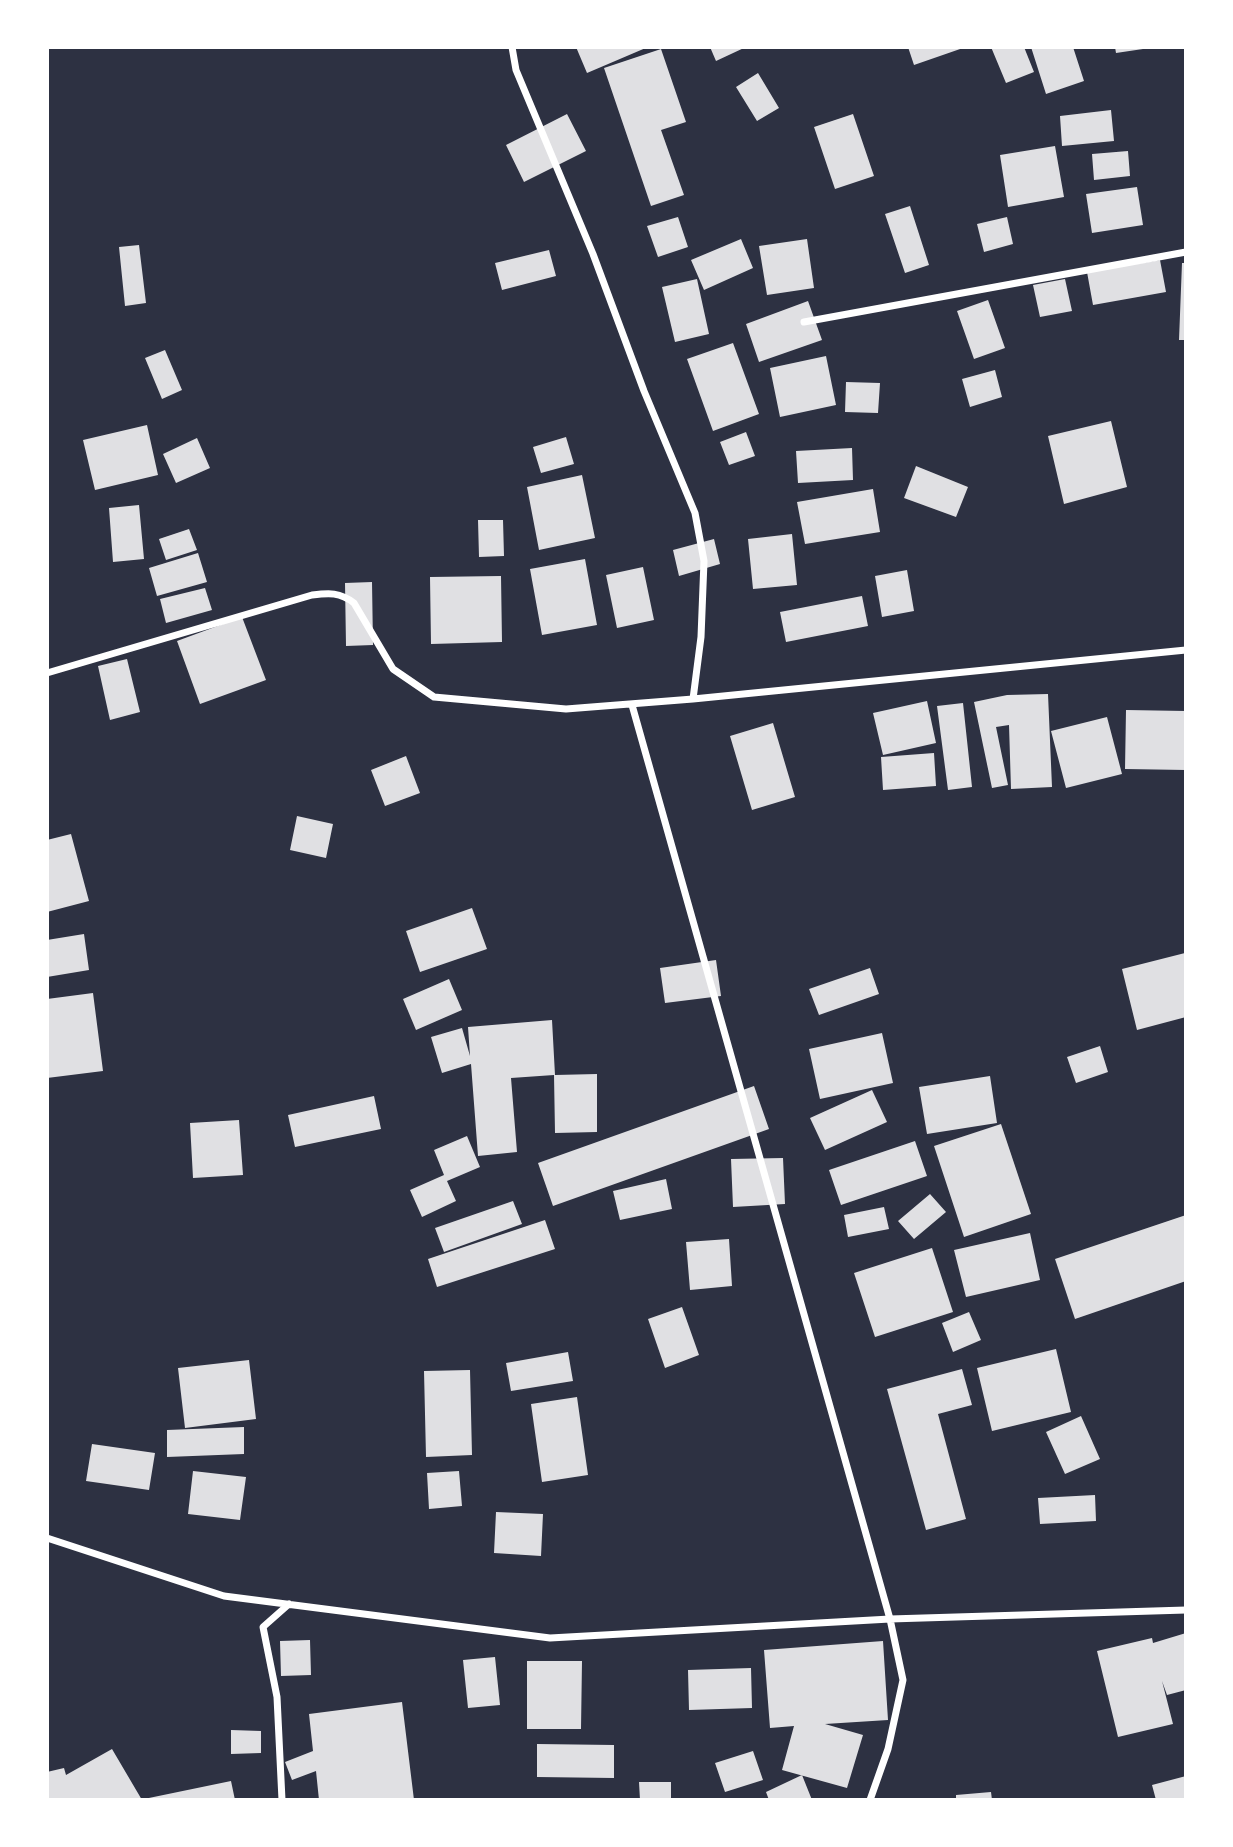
<!DOCTYPE html>
<html>
<head>
<meta charset="utf-8">
<style>
  body { margin:0 }
  #map { position:relative; width:1233px; height:1847px; overflow:hidden; background:#2d3142; font-family:Manrope,sans-serif }
  canvas { display:block }
  .frame { position:absolute; inset:0; border:49px solid #fff; pointer-events:none }
</style>
</head>
<body>
<div id="map">
<canvas width="1233" height="1847"></canvas>
<div class="frame"></div>
</div>
<script>
const ctx = document.querySelector('canvas').getContext('2d');
ctx.lineJoin = 'round';
function fillPath(path, color) { ctx.fillStyle = color; ctx.fill(path, 'evenodd'); }
function stroke(path, color, width, dash) { ctx.strokeStyle = color; ctx.lineWidth = width; ctx.lineCap = dash ? 'butt' : 'round'; ctx.setLineDash(dash || []); ctx.stroke(path); }
fillPath(new Path2D(`
  M576,47H648L587,73Z
  M710,47H746L716,61Z
  M908,47H963V48L914,65Z
  M991,47H1024L1034,72L1006,83Z
  M1031,47H1073L1084,81L1046,94Z
  M1115,47H1143V49L1116,53Z
  M661,49L686,122L661,130L684,195L651,206L604,68Z
  M758,73L779,108L757,121L736,87Z
  M1111,110L1114,141L1062,146L1060,116Z
  M567,114L586,151L524,182L506,145Z
  M853,114L874,176L835,189L814,127Z
  M1055,146L1064,197L1008,207L1000,155Z
  M1128,151L1130,176L1094,180L1092,154Z
  M1137,187L1143,225L1092,233L1086,194Z
  M910,206L929,265L905,273L885,214Z
  M678,217L688,247L658,257L647,226Z
  M1007,217L1013,244L984,252L977,224Z
  M741,239L753,268L704,290L691,260Z
  M807,239L814,288L767,295L759,246Z
  M139,245L146,303L125,306L119,247Z
  M549,250L556,276L502,290L495,263Z
  M1160,260L1166,292L1093,305L1087,272Z
  M1182,263H1186V340H1179Z
  M697,279L709,334L675,342L662,287Z
  M1065,279L1072,311L1040,317L1033,285Z
  M988,300L1005,348L974,359L957,311Z
  M808,301L822,340L759,362L746,324Z
  M733,343L759,414L713,431L687,359Z
  M165,350L182,390L162,399L145,358Z
  M826,356L836,405L780,417L770,368Z
  M995,370L1002,397L970,407L962,379Z
  M846,382L880,383L878,413L845,412Z
  M1111,421L1127,487L1064,504L1048,436Z
  M147,425L158,475L95,490L83,440Z
  M746,432L755,456L729,465L720,442Z
  M566,437L574,464L541,473L533,447Z
  M197,438L210,468L176,483L163,454Z
  M852,448L853,480L798,483L796,451Z
  M916,466L968,487L956,517L904,498Z
  M582,475L595,538L539,550L527,487Z
  M873,489L880,532L805,544L797,502Z
  M139,505L144,559L113,562L109,508Z
  M478,520H503L504,556L479,557Z
  M189,529L197,550L166,560L159,539Z
  M792,534L797,585L753,589L748,539Z
  M714,539L720,564L679,576L673,550Z
  M198,553L207,582L157,596L149,568Z
  M585,559L597,625L542,635L530,569Z
  M643,567L654,620L617,628L606,575Z
  M907,570L914,611L882,617L875,576Z
  M501,576L502,642L431,644L430,577Z
  M372,582L373,645L346,646L345,583Z
  M205,588L212,610L166,623L160,599Z
  M862,596L868,626L786,642L780,612Z
  M242,617L266,680L200,704L177,641Z
  M127,659L140,712L110,720L98,666Z
  M1048,694L1052,787L1011,789L1009,725L996,727L1008,785L992,788L974,702L1007,695Z
  M927,701L936,743L883,755L873,713Z
  M963,703L972,787L948,790L937,706Z
  M1126,710L1186,711V770L1125,769Z
  M1107,717L1122,774L1066,788L1051,731Z
  M773,723L795,797L752,810L730,736Z
  M934,753L936,786L883,790L881,757Z
  M406,756L420,793L385,806L371,770Z
  M297,816L333,824L326,858L290,850Z
  M71,834L89,901L47,912V840Z
  M472,908L487,949L420,972L406,931Z
  M84,934L89,970L47,977V940Z
  M1185,953L1186,1017L1137,1030L1122,969Z
  M716,960L721,996L665,1003L660,968Z
  M870,968L879,994L819,1015L809,989Z
  M449,979L462,1010L416,1030L403,999Z
  M93,993L103,1071L47,1078V999Z
  M552,1020L555,1075L597,1074V1132L555,1133L554,1075L511,1078L517,1152L478,1156L471,1064L442,1073L431,1037L462,1028L470,1056L468,1027Z
  M882,1033L893,1083L820,1099L809,1049Z
  M1100,1046L1108,1072L1076,1083L1067,1057Z
  M990,1076L997,1123L927,1134L919,1087Z
  M754,1086L769,1129L553,1206L538,1163Z
  M872,1090L887,1122L825,1150L810,1118Z
  M374,1096L381,1129L295,1147L288,1115Z
  M239,1120L243,1175L193,1178L190,1123Z
  M1001,1124L1031,1214L964,1237L934,1146Z
  M467,1136L480,1167L447,1181L456,1201L422,1217L410,1190L444,1175L434,1150Z
  M915,1141L927,1176L841,1205L829,1170Z
  M783,1158L785,1204L733,1207L731,1159Z
  M666,1179L672,1209L620,1220L613,1191Z
  M930,1194L946,1212L914,1239L898,1221Z
  M513,1201L522,1224L444,1252L435,1228Z
  M884,1207L889,1229L848,1237L844,1215Z
  M1186,1215V1281L1075,1319L1055,1259Z
  M545,1220L555,1249L437,1287L428,1259Z
  M1030,1233L1040,1280L966,1297L954,1250Z
  M729,1239L732,1286L690,1290L686,1242Z
  M932,1248L953,1312L875,1337L854,1273Z
  M682,1307L699,1355L665,1368L648,1319Z
  M969,1312L981,1340L953,1352L942,1323Z
  M1056,1349L1071,1412L992,1431L977,1368Z
  M568,1352L573,1381L511,1391L506,1363Z
  M249,1360L256,1419L185,1428L178,1368Z
  M962,1369L972,1405L938,1414L966,1519L926,1530L887,1389Z
  M470,1370L472,1455L426,1457L424,1371Z
  M577,1397L588,1475L542,1482L531,1404Z
  M1081,1416L1100,1459L1065,1474L1046,1432Z
  M244,1427V1454L167,1457V1430Z
  M92,1444L155,1453L149,1490L86,1481Z
  M193,1471L246,1477L240,1520L188,1514Z
  M459,1471L462,1506L429,1509L427,1473Z
  M1095,1495L1096,1521L1040,1524L1038,1498Z
  M496,1512L543,1514L541,1556L494,1553Z
  M1186,1633V1690L1167,1695L1162,1681L1173,1724L1118,1737L1097,1651L1152,1638L1153,1643Z
  M310,1640L311,1675L281,1676L280,1641Z
  M883,1641L888,1720L825,1724L863,1735L847,1788L782,1770L794,1726L770,1728L764,1650Z
  M495,1657L500,1705L468,1708L463,1660Z
  M527,1661H582L581,1729H527Z
  M751,1668L752,1708L689,1710L688,1670Z
  M402,1702L414,1800H350L349,1798L319,1800L316,1771L292,1780L285,1762L313,1751L309,1714Z
  M231,1730L261,1731V1753L231,1754Z
  M537,1744L614,1745V1778L537,1777Z
  M112,1749L142,1800H47V1772L64,1768L66,1775Z
  M753,1751L763,1780L725,1792L715,1763Z
  M802,1775L812,1800H769L766,1792Z
  M1186,1776V1800H1156L1152,1785Z
  M231,1781L235,1800H145L144,1799Z
  M639,1782H671V1800H640Z
  M991,1792L992,1800H956V1795Z`), '#e0e0e3');
stroke(new Path2D(`
  M512,47L516,70L593,254L644,391L695,513L704,561L701,637L693,699
  M804,322L1186,252
  M47,673L312,595C329,593 340,592 354,603L393,669L434,697L566,709L693,699L1186,650
  M632,705L890,1619L903,1680L888,1749L870,1800
  M47,1538L224,1596L550,1638L890,1619L1186,1610
  M282,1800L277,1697L263,1627L289,1604`), '#fff', 7);
</script>
</body>
</html>
